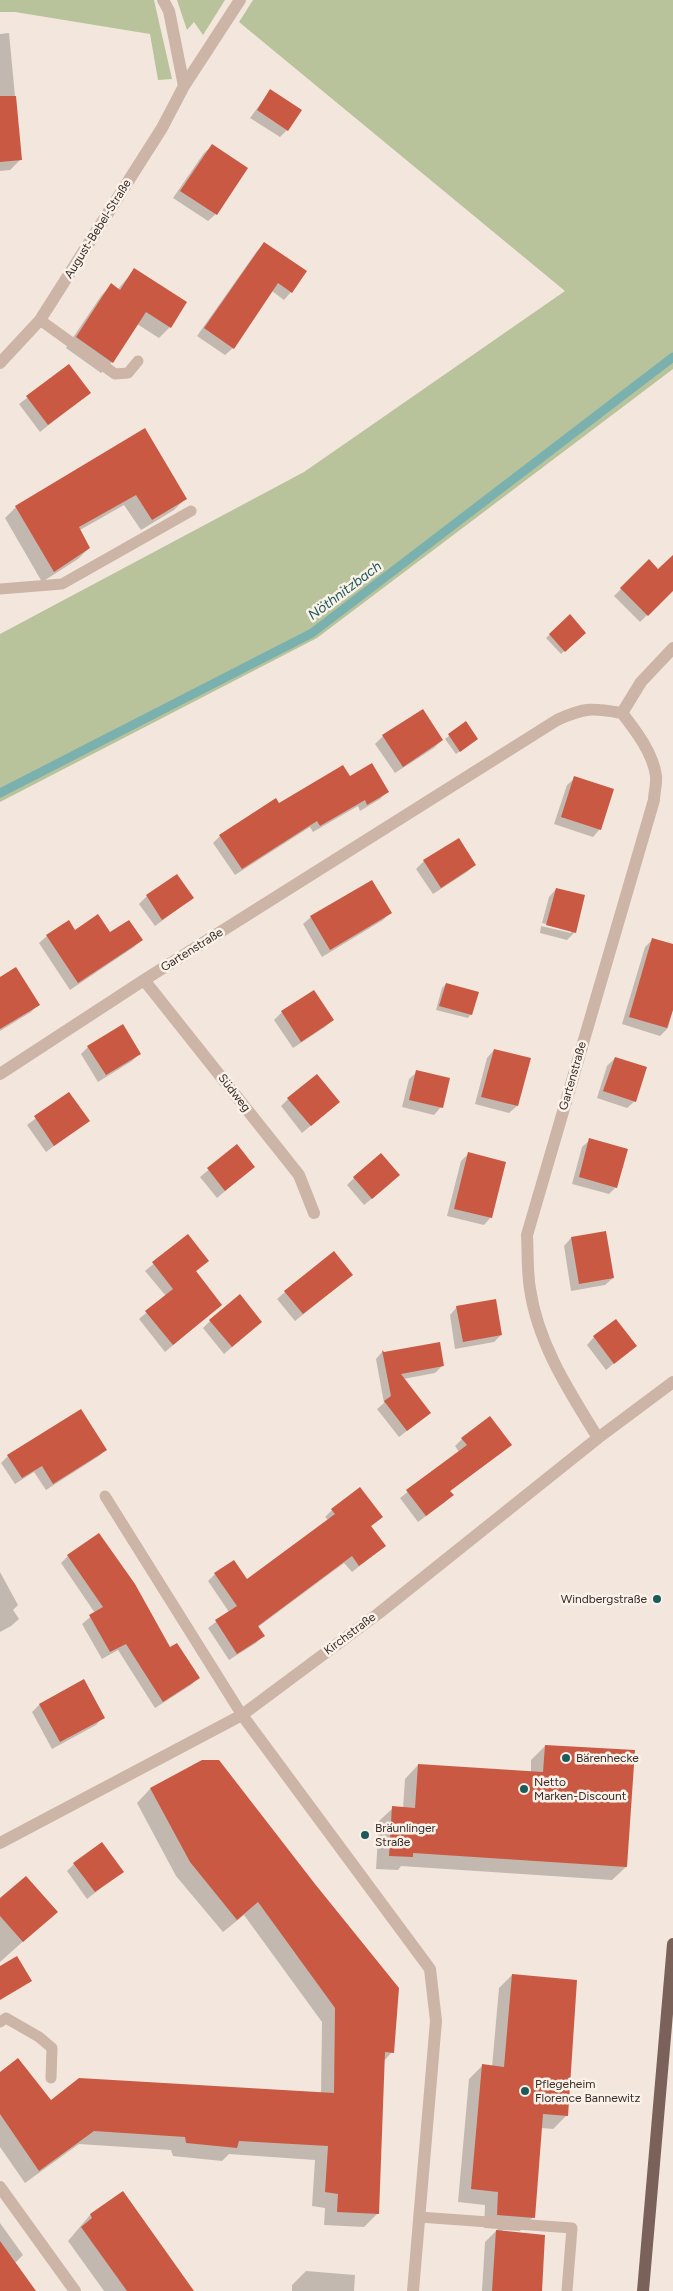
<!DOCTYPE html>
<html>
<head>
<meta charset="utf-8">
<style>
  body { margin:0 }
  canvas { display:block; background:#f3e6dc }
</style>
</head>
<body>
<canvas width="673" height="2291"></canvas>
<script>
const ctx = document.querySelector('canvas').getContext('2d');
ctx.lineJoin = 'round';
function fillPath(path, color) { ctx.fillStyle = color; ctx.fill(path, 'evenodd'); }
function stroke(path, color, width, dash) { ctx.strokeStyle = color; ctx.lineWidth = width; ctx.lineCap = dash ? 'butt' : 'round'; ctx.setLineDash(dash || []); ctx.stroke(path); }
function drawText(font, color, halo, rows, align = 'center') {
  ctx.font = font + ' Figtree,sans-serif'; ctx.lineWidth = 5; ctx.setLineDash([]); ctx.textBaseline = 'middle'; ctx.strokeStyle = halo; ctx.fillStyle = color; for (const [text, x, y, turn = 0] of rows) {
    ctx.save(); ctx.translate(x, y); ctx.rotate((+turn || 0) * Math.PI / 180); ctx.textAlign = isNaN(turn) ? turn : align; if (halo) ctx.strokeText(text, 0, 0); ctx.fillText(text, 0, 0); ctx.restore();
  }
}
fillPath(new Path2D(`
  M0,0H154L172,79L158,80L150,34L15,12H0Z
  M177,0H225L203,35L194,22L187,30Z
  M253,0H673V369L317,638L0,802V634L304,472L565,291L239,22Z`), '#b9c39b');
fillPath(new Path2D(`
  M9,33L21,159L10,170L0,171V34Z
  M270,91L287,130L280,137L250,118Z
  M212,146L216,214L208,221L173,198L204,153Z
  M265,243L291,292L284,300L272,291L233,348L225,355L197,336L257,251Z
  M135,269L186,302L170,327L159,338L137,324L112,362L101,373L66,348L101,296L111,285L118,289Z
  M69,366L90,392L40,432L19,404Z
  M145,429L185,499L174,510L141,530L124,505L80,530L89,548L78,559L42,582L5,518L16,507Z
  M649,561L673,585V590L640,622L614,596Z
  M570,616L585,632L561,654L546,638Z
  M422,710L442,740L434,748L395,773L375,744L383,736Z
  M466,723L477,739L456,754L445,739Z
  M350,778L387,792L380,799L360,811L358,806L313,832L310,827L235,875L213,843L220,836L279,805Z
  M575,778L600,829L593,837L554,824L567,785Z
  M424,861L475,865L467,872L433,894L416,869Z
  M556,889L575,932L567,940L540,933L541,926L571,933V930L542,923L549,897Z
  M147,896L193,898L155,926L139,904Z
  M390,913L383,920L322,957L303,924L311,917Z
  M75,931L110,934L141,940L134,947L70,990L39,943L47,936Z
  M652,940L673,945V1009L668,1028L660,1036L622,1024L645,947Z
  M0,978L38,1005L31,1012L0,1031Z
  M446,984L471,1014L468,1018L436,1010L442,988Z
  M282,1012L333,1020L325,1027L293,1048L274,1020Z
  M88,1047L140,1053L132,1061L98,1082L81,1054Z
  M494,1050L517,1106L509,1113L475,1104L487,1058Z
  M615,1058L635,1101L627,1108L597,1098L607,1066Z
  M417,1072L441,1107L434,1115L402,1107L409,1079Z
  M69,1093L88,1121L46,1152L27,1125Z
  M288,1099L339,1102L302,1133L281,1106Z
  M590,1140L616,1187L609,1194L572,1184L582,1147Z
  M237,1146L253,1167L217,1198L200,1177Z
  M468,1154L491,1217L484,1225L447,1216L461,1161Z
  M354,1178L391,1183L364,1205L347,1185Z
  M187,1236L200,1268L195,1272L221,1305L165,1352L139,1319L166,1296L145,1271Z
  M571,1238L613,1278L605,1285L571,1291L564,1246Z
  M352,1275L295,1321L277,1299L285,1292Z
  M457,1307L501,1335L494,1342L455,1349L450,1315Z
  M210,1321L261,1322L224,1354L203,1328Z
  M594,1337L635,1346L606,1370L587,1345Z
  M382,1352L442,1366L435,1373L403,1379L430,1413L399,1437L377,1409L384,1403L376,1359Z
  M462,1439L510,1445L449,1492L452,1495L444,1503L418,1522L400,1498L459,1452L455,1446Z
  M106,1449L99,1456L46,1490L34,1472L15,1484L1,1463L8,1456Z
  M332,1510L382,1517L370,1527L385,1546L352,1572L344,1563L258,1627L263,1636L256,1643L229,1660L208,1628L229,1612L208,1581L215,1574L246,1581L328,1520L325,1517Z
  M68,1556L170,1649L198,1678L191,1685L155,1708L118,1650L102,1659L82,1624L95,1613L61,1563Z
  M0,1572L18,1605L13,1610L19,1619L11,1626L0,1632Z
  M39,1705L103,1717L96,1725L52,1749L32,1712Z
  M545,1746L626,1867L612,1880L401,1866L398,1870L376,1869L379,1821L393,1808H403L405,1779L418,1765L531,1772V1760Z
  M202,1761L314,1885L392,2052L384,2061L377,2214L364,2227L324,2225L325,2208L312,2206L315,2160L229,2154L222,2161L173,2156L171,2150L79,2144L25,2183L0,2147V2074L50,2102L321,2093L322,2022L244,1915L223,1932L176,1876L137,1803L150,1789Z
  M74,1864L123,1871L87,1899L67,1871Z
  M0,1900L56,1912L0,1962Z
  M512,1975L567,2115L553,2129L541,2128L533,2217L520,2231L502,2230L541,2291H482L485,2242L498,2229L484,2228L485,2205L458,2202L469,2079L482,2066L492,2067L499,1988Z
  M123,2193L192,2291H104L68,2241L90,2215Z
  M0,2223L23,2255L15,2263L35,2291H0Z
  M306,2271L355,2275L354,2291H292V2285Z`), '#0003');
stroke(new Path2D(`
  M0,793L312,633L673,357`), '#7ab1af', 9);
fillPath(new Path2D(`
  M270,89L302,110L288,131L257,110Z
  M0,96H16L22,160L0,162Z
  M212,144L248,168L217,215L180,191Z
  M264,242L307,271L292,293L278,283L234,349L204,328Z
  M134,268L187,302L171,328L146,312L113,363L76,337L111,283L120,290Z
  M69,364L91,393L48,425L26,396Z
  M145,428L187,499L152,520L136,495L79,527L90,548L54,572L15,506Z
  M673,555V591L648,616L620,588L649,559L658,569Z
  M570,614L586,633L565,652L549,634Z
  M423,709L443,740L403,767L382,735Z
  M466,721L478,739L460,752L448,734Z
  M372,763L389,792L367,805L365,800L320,826L317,821L242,869L219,835L276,798L279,803L343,765L350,776Z
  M574,776L614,789L601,830L561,817Z
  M459,838L476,865L441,888L423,860Z
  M177,874L194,898L162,920L146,895Z
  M372,880L392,913L330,950L310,916Z
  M556,888L585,895L576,933L546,925Z
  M98,914L110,932L129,920L143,940L78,983L46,935L69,920L75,930Z
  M652,938L673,944V1010L667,1028L629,1017Z
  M16,967L40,1005L0,1029V977Z
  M446,983L479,992L472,1015L439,1006Z
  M314,990L334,1020L301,1042L281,1011Z
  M123,1024L141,1054L106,1075L87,1046Z
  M494,1049L531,1058L518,1106L481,1097Z
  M615,1057L647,1067L636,1102L603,1091Z
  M416,1070L450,1078L443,1108L409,1100Z
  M317,1074L340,1102L311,1126L287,1098Z
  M69,1092L90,1121L54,1146L34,1116Z
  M589,1138L628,1149L617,1188L579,1177Z
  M237,1144L255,1167L225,1191L207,1168Z
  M468,1152L506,1162L492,1218L454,1209Z
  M381,1153L400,1175L372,1199L353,1177Z
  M606,1231L614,1278L579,1284L571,1237Z
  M188,1234L209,1261L196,1271L222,1305L173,1345L145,1311L173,1289L152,1262Z
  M334,1251L353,1275L303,1314L284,1291Z
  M240,1294L262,1322L232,1347L209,1320Z
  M496,1299L502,1335L463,1342L456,1306Z
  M616,1319L637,1346L614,1364L593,1336Z
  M440,1342L444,1366L401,1374L431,1413L407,1431L384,1401L391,1396L382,1350L384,1352Z
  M81,1409L107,1450L53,1484L42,1466L22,1478L7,1455Z
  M490,1416L512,1445L450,1491L454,1495L426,1516L406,1490L467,1445L461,1438Z
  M360,1487L383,1517L371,1526L386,1546L359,1566L352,1556L258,1626L265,1636L237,1654L215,1620L237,1606L214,1573L234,1560L247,1579L335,1514L331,1509Z
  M99,1533L135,1584L170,1647L177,1643L200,1678L163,1702L126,1644L110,1652L89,1615L103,1607L67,1555Z
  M84,1679L105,1718L60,1742L39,1704Z
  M545,1745L635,1750L627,1867L413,1853V1857L389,1856L392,1806L415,1808L418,1764L543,1772Z
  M202,1760H219L315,1884L399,1988L394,2053L385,2052L379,2214L337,2212L338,2194L325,2192L328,2146L239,2141L237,2148L186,2143L185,2137L94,2131L39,2171L0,2114V2072L18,2058L51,2100L79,2078L334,2093L335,2008L258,1902L237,1920L190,1862L150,1788Z
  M102,1842L124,1872L95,1892L73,1863Z
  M26,1876L58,1912L23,1942L0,1916V1898Z
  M17,1956L32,1981L0,2000V1966Z
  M512,1974L577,1980L568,2116L543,2114L535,2218L497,2215L498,2192L471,2189L482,2064L504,2067Z
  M123,2191L194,2291H127L81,2227L92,2218L90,2214Z
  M496,2230L545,2235L542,2291H492Z
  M0,2241L36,2291H0Z`), '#ca5943');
stroke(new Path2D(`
  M40,320L115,374L128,373L138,361
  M0,589L62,584L191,511
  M105,1496L242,1715
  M0,2022L6,2018L39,2037L52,2048L51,2078
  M419,2217L572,2228L567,2291`), '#ccb5a7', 11);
stroke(new Path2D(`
  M163,0L169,11L184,86
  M0,363L40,320L162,128L184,86L240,0
  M622,713L641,682L673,648
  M144,980L299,1175L314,1213
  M0,1074L144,980L557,720C585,707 592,708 622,713C636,731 653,753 656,776C657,783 654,793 654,800L527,1235C528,1253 527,1271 530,1289C538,1344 569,1391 598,1438
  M242,1715L430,1969L436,2021L413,2291
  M0,1843L242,1715L379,1613L598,1438L673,1382
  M0,2187L75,2291`), '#ccb5a7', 12);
stroke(new Path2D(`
  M643,2291L673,1944`), '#7a6159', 12);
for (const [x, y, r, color] of [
  [657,1599,5,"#1c5b5a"],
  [566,1758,5,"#1c5b5a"],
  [524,1789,5,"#1c5b5a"],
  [365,1835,5,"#1c5b5a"],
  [525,2091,5,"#1c5b5a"]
]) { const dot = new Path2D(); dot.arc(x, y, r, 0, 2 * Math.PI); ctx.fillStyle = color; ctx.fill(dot); stroke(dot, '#faf1e9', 2); }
drawText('12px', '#382c28', '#faf1e9', [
  ["August-Bebel-Straße",98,229,-58],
  ["Gartenstraße",192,950,-32],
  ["Gartenstraße",573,1076,-74],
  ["Südweg",234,1093,52],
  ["Kirchstraße",350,1634,-37]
]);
drawText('12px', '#382c28', '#faf1e9', [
  ["Windbergstraße",647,1599,"right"],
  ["Bärenhecke",576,1758],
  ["Netto",534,1782],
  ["Marken-Discount",534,1796],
  ["Bräunlinger",375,1828],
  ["Straße",375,1842],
  ["Pflegeheim",535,2084],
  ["Florence Bannewitz",535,2098]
], 'left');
drawText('italic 14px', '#1c5b5a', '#faf1e9', [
  ["Nöthnitzbach",345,591,-37]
]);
</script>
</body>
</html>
